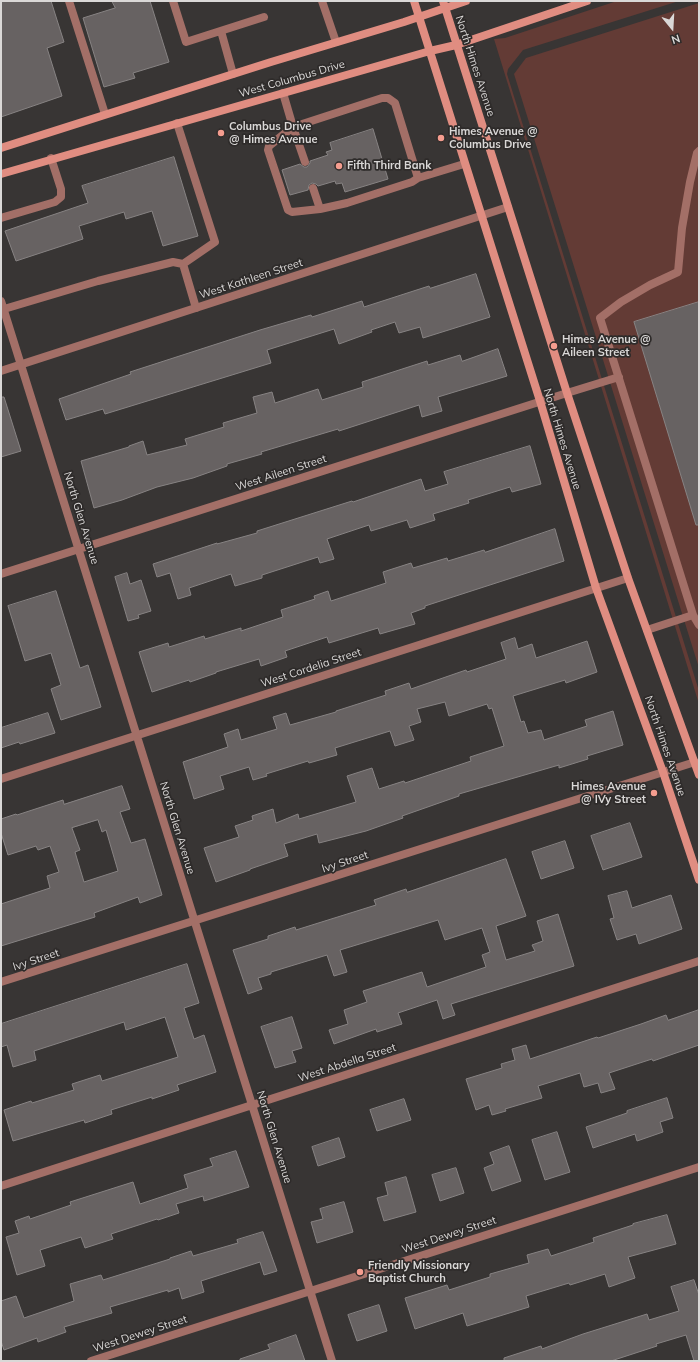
<!DOCTYPE html>
<html>
<head>
<meta charset="utf-8">
<style>
  body { margin:0 }
  #map { position:relative; width:700px; height:1362px; overflow:hidden; background:#383534; font-family:Mulish,sans-serif }
  canvas { display:block }
  .frame { position:absolute; inset:0; border:2px solid #dad8d7; pointer-events:none }
  .north { position:absolute; left:652px; top:8px; width:40px; height:40px; -webkit-text-stroke:3px #2e2b2a; paint-order:stroke; rotate:162deg; font-size:11px; font-weight:700; line-height:16px; text-align:center; color:#dad8d7 }
  .north::after { content:''; display:block; margin:auto; width:14px; height:18px; background:#dad8d7; clip-path:polygon(50% 0,100% 100%,50% 72%,0 100%) }
</style>
</head>
<body>
<div id="map">
<canvas width="700" height="1362"></canvas>
<div class="frame"></div>
<div class="north">N</div>
</div>
<script>
const ctx = document.querySelector('canvas').getContext('2d');
ctx.lineJoin = 'round';
function fillPath(path, color) { ctx.fillStyle = color; ctx.fill(path, 'evenodd'); }
function stroke(path, color, width, dash) { ctx.strokeStyle = color; ctx.lineWidth = width; ctx.lineCap = dash ? 'butt' : 'round'; ctx.setLineDash(dash || []); ctx.stroke(path); }
function drawText(font, color, halo, rows, align = 'center') {
  ctx.font = font + ' Mulish,sans-serif'; ctx.lineWidth = 3.5; ctx.setLineDash([]); ctx.textBaseline = 'middle'; ctx.strokeStyle = halo; ctx.fillStyle = color; for (const [text, x, y, turn = 0] of rows) {
    ctx.save(); ctx.translate(x, y); ctx.rotate((+turn || 0) * Math.PI / 180); ctx.textAlign = isNaN(turn) ? turn : align; if (halo) ctx.strokeText(text, 0, 0); ctx.fillText(text, 0, 0); ctx.restore();
  }
}
fillPath(new Path2D(`
  M617,1H679L523,50L508,69L507,74L699,691V704L494,39L505,38Z
  M699,3V668L514,74L526,58Z`), '#633b35');
const building = new Path2D(`
  M1,1H51L64,42L47,48L62,96L1,117Z
  M112,1H150L169,62L133,73L135,78L104,87L83,18L115,8Z
  M373,129L388,179L345,192L342,183L336,184L335,181L318,186L316,184L312,183L309,185L308,190L290,195L282,170L300,164L304,167H307L310,163V161L328,155L326,152L332,150L330,143Z
  M174,157L198,236L163,246L152,211L126,219L124,212L79,226L83,239L16,261L5,231L88,203L82,186Z
  M476,274L490,317L423,338L420,327L399,333L395,322L371,330L372,332L339,344L334,329L267,350L271,363L105,414L103,409L66,420L59,399L131,374L130,372L260,330L311,315L312,317L362,301L364,307L429,286L430,288Z
  M699,302V525H696L634,322Z
  M498,349L507,376L438,397L442,411L422,417L419,405L339,431L338,429L261,452L262,454L227,464V466L193,478L157,487L122,500L94,508L81,461L129,447V446L143,441L147,455L187,445L185,439L224,427L223,423L257,413L253,397L272,392L275,403L318,389L322,400L363,387L362,382L427,361L428,365L460,355L462,361Z
  M1,397H4L21,451L1,457Z
  M530,446L541,484L512,492L510,487L468,500L469,503L433,514L435,520L410,528L407,520L371,531L369,525L327,539L334,559L320,563L318,557L262,575V578L235,586L231,574L189,588L191,595L178,599L170,573L157,577L153,564L217,543V544L257,533V531L352,501L353,502L421,479L425,491L448,484L444,472Z
  M555,529L564,561L425,606V608L411,613L415,624L380,634L378,628L329,643L327,637L285,651L287,657L261,666L259,659L216,672V673L190,682L189,680L152,692L139,652L168,643L169,647L204,636L205,639L241,628V631L283,617L281,610L315,599L314,596L328,591L331,601L386,583L383,572L411,563L413,568L447,558L448,561L484,550L485,552Z
  M127,573L130,584L141,580L151,611L138,615L139,618L128,621L115,577Z
  M56,591L80,668L88,665L101,707L61,720L51,689L61,685L51,653L25,661L8,606Z
  M515,638L518,649L532,644L536,658L587,641L597,672L566,683L565,680L513,696L521,722L524,721L528,733L541,730L544,740L587,726L585,720L613,711L623,745L587,756L588,759L559,768V765L459,794V796L402,816L403,818L366,831L319,843L317,834L284,844L288,856L250,869V870L216,882L204,848L239,837L235,826L253,820L252,816L273,809L276,823L298,814L299,819L356,802L347,776L372,768L379,789L404,781L405,783L471,761L470,757L504,746L492,708L489,709L487,704L449,716L445,702L417,709L421,722L409,726L414,740L395,746L390,731L335,748L337,755L309,763L308,761L266,774L267,776L253,780L249,767L220,776L224,789L194,799L183,762L228,747L224,734L238,729L241,740L277,729L273,717L286,713L290,725L336,712V711L386,695L385,691L409,683L411,689L466,670L467,672L506,659L501,643Z
  M48,713L55,733L20,744L19,742L1,748V728Z
  M122,786L130,809L120,812L131,843L145,839L162,895L140,903L138,897L94,913L95,917L1,946V904L50,888L47,876L59,872L50,846L38,850L36,846L8,855L1,833V819L16,814L17,815L63,800L64,804ZM98,820L102,832L106,830L118,871L84,882L75,852L80,850L72,828Z
  M630,823L642,857L603,870L591,836Z
  M565,841L574,868L541,879L532,852Z
  M506,859L526,916L496,926L506,960L535,951L532,945L543,941L537,921L558,914L574,966L451,1004L455,1015L443,1019L437,1000L398,1013L402,1024L377,1032L376,1029L334,1044L329,1030L348,1024L344,1010L367,1002L363,991L422,972L427,987L486,967L482,955L490,952L482,928L445,940L438,920L340,950L347,972L334,976L327,955L271,972V974L258,978L262,989L248,994L233,950L268,939V936L295,927L296,930L376,905L374,900L406,889L407,892Z
  M627,891L632,908L671,895L682,929L639,944L636,934L617,940L610,919L614,918L608,896Z
  M187,964L199,1003L184,1008L194,1039L204,1035L216,1072L177,1085L179,1090L152,1099V1097L111,1110L112,1114L85,1123L84,1120L13,1141L4,1110L31,1101L32,1103L74,1090L72,1084L100,1075L102,1081L178,1057L165,1017L126,1030L124,1022L34,1051L36,1060L13,1067L7,1045L1,1047V1024Z
  M699,1010V1045L653,1061L652,1059L609,1073L615,1089L601,1093L598,1083L584,1087L580,1073L538,1086L542,1098L505,1109L506,1111L492,1115L489,1105L476,1110L466,1079L502,1068L501,1064L515,1060L512,1049L526,1045L530,1059L597,1037L598,1038L641,1024L666,1015L668,1020Z
  M292,1017L302,1048L292,1051L296,1062L275,1068L261,1027Z
  M667,1098L673,1118L660,1122L663,1132L637,1141L635,1134L593,1148L586,1127L627,1113V1111Z
  M404,1099L411,1120L377,1131L370,1110Z
  M557,1132L570,1172L545,1180L532,1140Z
  M339,1138L345,1157L318,1166L312,1147Z
  M509,1146L521,1181L492,1191L484,1168L494,1164L490,1153Z
  M236,1151L249,1187L204,1201L203,1196L176,1204L179,1213L158,1220L157,1219L111,1234L113,1239L85,1248L81,1237L40,1250L45,1266L17,1275L6,1237L19,1233L15,1221L29,1216L30,1219L71,1205L70,1202L133,1182L140,1204L188,1188L184,1175L213,1166L210,1159Z
  M456,1168L464,1193L440,1201L432,1175Z
  M406,1177L416,1212L384,1221L377,1198L388,1195L385,1183Z
  M344,1202L353,1232L317,1243L311,1222L323,1219L320,1209Z
  M667,1215L676,1244L628,1257L635,1278L609,1287L605,1274L570,1285L569,1283L526,1296L529,1307L467,1326L463,1313L415,1329L405,1298L447,1285L449,1290L490,1277V1274L529,1263L527,1255L548,1249L551,1256L594,1242L593,1238L633,1225V1224Z
  M263,1232L277,1271L264,1275L260,1262L201,1281L204,1292L182,1299L179,1288L168,1292V1290L110,1307L112,1313L64,1327L66,1332L38,1342L37,1338L4,1350L1,1341V1301L16,1296L24,1318L74,1301L70,1284L101,1275L103,1280L170,1259V1258L191,1251L193,1256L238,1243L237,1240Z
  M694,1280L699,1295V1361H694L686,1335L656,1344L657,1346L611,1361H504V1358L541,1346L542,1349L583,1334L647,1314L649,1320L679,1311L671,1287Z
  M379,1305L387,1331L357,1341L348,1315Z
  M296,1335L305,1361H240V1359L270,1349L268,1345Z`);
fillPath(building, '#676262');
stroke(building, '#878383', 1);
stroke(new Path2D(`
  M69,1L105,114
  M173,1L186,42L264,17
  M322,1L336,42
  M221,31L233,74
  M283,93L293,127L382,98H388L395,103L418,178L464,164
  M305,162L293,127L269,146L268,150L288,210L292,212L320,209
  M313,188L320,209L347,203L412,182L418,178
  M1,218L55,202L61,197V189L51,158
  M183,264L196,308
  M4,309L98,281L173,262L183,264L215,242L177,123
  M567,393L619,377
  M693,615L699,625
  M647,630L693,615L600,318L621,302L650,285L678,272L682,228L690,182L697,153L699,151`), '#a36f67', 8);
stroke(new Path2D(`
  M1,301L332,1361
  M1,371L508,207
  M1,574L567,393
  M1,779L628,578
  M1,982L695,762
  M1,1186L699,961
  M91,1361L699,1167`), '#a36f67', 8);
stroke(new Path2D(`
  M414,1L540,401L596,588L663,772L699,880
  M443,1L567,393L628,578L699,775
  M1,148L271,62L404,22L466,1
  M1,174L430,51L456,45L587,1`), '#e08d81', 8);
for (const [x, y, r, color] of [
  [221,133,4,"#f59d8f"],
  [441,138,4,"#f59d8f"],
  [339,166,4,"#f59d8f"],
  [554,346,4,"#f59d8f"],
  [654,793,4,"#f59d8f"],
  [360,1272,4,"#f59d8f"]
]) { const dot = new Path2D(); dot.arc(x, y, r, 0, 2 * Math.PI); ctx.fillStyle = color; ctx.fill(dot); stroke(dot, '#2e2b2a', 1.5); }
drawText('11px', '#dad8d7', '#2e2b2a', [
  ["North Himes Avenue",475,66,72],
  ["West Columbus Drive",292,79,-16],
  ["West Kathleen Street",251,279,-18],
  ["North Himes Avenue",562,439,73],
  ["West Aileen Street",281,473,-18],
  ["North Glen Avenue",81,518,73],
  ["West Cordelia Street",311,668,-18],
  ["North Himes Avenue",665,746,71],
  ["North Glen Avenue",177,828,73],
  ["Ivy Street",345,862,-18],
  ["Ivy Street",36,960,-18],
  ["West Abdella Street",347,1063,-18],
  ["North Glen Avenue",274,1137,73],
  ["West Dewey Street",449,1235,-18],
  ["West Dewey Street",140,1334,-18]
]);
drawText('bold 11px', '#dad8d7', '#2e2b2a', [
  ["Columbus Drive",229,127],
  ["@ Himes Avenue",229,140],
  ["Himes Avenue @",449,132],
  ["Columbus Drive",449,145],
  ["Fifth Third Bank",347,166],
  ["Himes Avenue @",562,340],
  ["Aileen Street",562,353],
  ["Himes Avenue",646,787,"right"],
  ["@ IVy Street",646,800,"right"],
  ["Friendly Missionary",368,1266],
  ["Baptist Church",368,1279]
], 'left');
</script>
</body>
</html>
